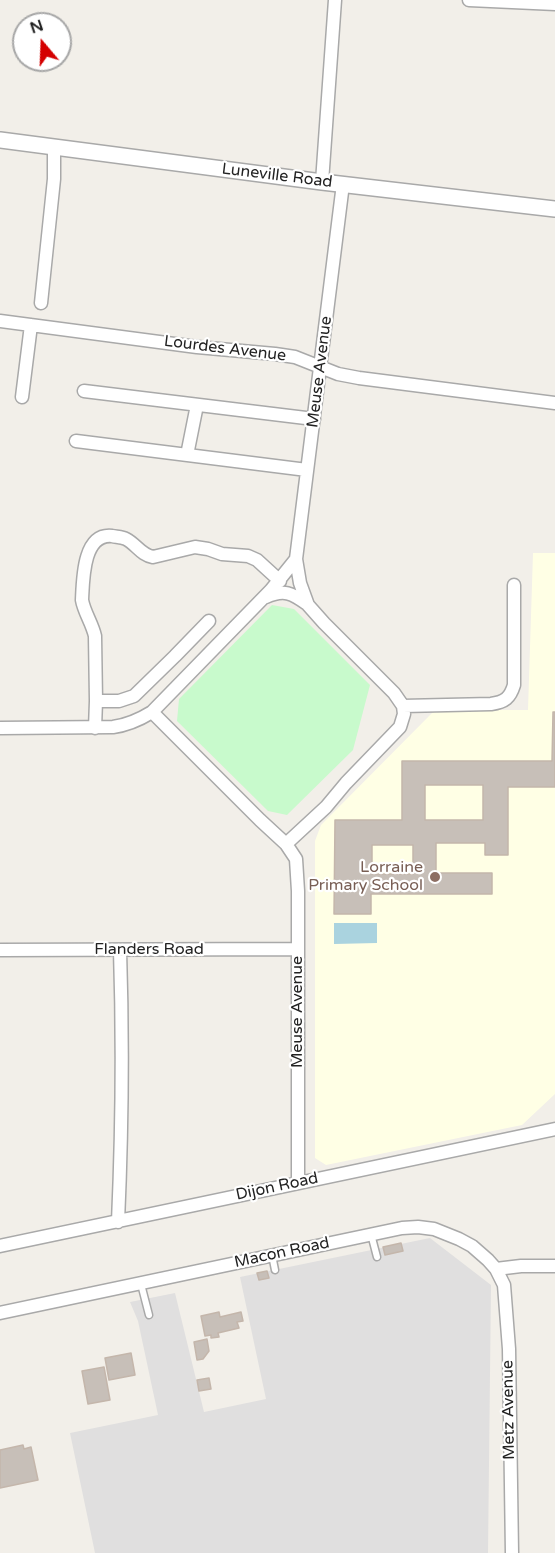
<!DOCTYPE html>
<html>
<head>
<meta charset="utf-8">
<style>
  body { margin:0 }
  #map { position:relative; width:555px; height:1553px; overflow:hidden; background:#f2efe9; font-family:"Varela Round",sans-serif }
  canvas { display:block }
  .north { position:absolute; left:12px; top:12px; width:60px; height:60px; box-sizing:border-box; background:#fff; border:2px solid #a7a7a7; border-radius:50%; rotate:341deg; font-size:16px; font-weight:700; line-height:24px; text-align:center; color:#222 }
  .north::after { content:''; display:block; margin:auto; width:21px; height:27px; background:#d40000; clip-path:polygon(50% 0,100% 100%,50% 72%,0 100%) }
</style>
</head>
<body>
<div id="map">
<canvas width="555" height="1553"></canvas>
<div class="north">N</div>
</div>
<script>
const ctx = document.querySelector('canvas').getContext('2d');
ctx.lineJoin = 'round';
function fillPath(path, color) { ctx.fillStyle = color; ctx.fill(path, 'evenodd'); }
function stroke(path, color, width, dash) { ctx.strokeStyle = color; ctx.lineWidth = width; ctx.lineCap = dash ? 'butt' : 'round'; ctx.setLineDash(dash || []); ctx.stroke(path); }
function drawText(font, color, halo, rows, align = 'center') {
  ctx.font = font + ' "Varela Round",sans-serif'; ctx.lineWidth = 4.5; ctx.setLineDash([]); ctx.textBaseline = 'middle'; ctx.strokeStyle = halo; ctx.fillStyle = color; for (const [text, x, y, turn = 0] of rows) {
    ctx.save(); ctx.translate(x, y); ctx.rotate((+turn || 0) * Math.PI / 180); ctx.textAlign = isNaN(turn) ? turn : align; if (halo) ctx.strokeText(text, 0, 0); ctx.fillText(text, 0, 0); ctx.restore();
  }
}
fillPath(new Path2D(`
  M430,1238L491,1285L488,1553H95L70,1433L158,1415L138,1321L130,1302L175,1293L204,1412L266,1399L240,1277Z`), '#e0dfdf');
fillPath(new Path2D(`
  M533,553H555V1094L522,1125L326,1165L315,1158V841L321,825L435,710H528Z`), '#ffffe5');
fillPath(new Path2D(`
  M272,605L294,609L370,685L353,750L287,815L268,811L177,721L179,699Z`), '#c8facc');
fillPath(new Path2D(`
  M334,923H377V943L334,944Z`), '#aad3df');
const building = new Path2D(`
  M553,712H555V787H508V855H485V843H436V873H492V894H371V914H334L335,820H402V761H552ZM425,785H483V820H425ZM372,845H413V874H372Z
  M401,1243L403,1251L385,1255L383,1247Z
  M267,1271L269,1278L259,1280L257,1273Z
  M219,1312L220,1317L241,1312L243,1321L237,1322L239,1328L218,1333L219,1337L211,1338V1335L205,1336L201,1316Z
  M207,1339L209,1351L203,1359L197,1360L194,1342Z
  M131,1353L135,1375L109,1380L105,1358Z
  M104,1367L110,1400L88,1404L82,1371Z
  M209,1378L211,1389L199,1391L197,1380Z
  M23,1445L24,1449L31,1447L38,1480L0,1488V1450Z`);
fillPath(building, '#c7bfb8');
stroke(building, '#c4b6ab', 1.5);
const service = new Path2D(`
  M371,1234L377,1257
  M272,1255L275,1270
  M141,1284L149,1315`);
const minor = new Path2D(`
  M469,0L555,4
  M322,182L335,0
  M41,303L54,179V147
  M0,321L197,347L275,354L295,357L338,374L359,378L555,403
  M84,391L314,419
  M22,397L31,325
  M76,441L307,470
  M187,455L197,405
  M266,597C284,589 292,593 307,604
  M96,701H119L134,696L175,656L209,621
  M403,706L491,704C505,702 510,698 514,685V585
  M152,712L260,820L286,844L296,859L298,891V1183
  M0,728L113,727C128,725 139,720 152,712L271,590L296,559
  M95,728L96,701L95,636C92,623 84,612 82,600C83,579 83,533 112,536C117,537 122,537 126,539C136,544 141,555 153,557L195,547L208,549L222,554L248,556L257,560L280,581
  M286,844L326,807L346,783L400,727L404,714L403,706L394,693L324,623L308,605L300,583L296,559C312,434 328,309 343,184
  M0,950L298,949
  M118,1222C122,1132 123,1041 120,950
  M0,1246L555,1129
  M496,1269L521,1266H555
  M0,1313L402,1228L418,1227L434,1229L459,1239L472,1246L488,1260L496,1269L504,1285L509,1349L512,1553`);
const tertiary = new Path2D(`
  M0,140L322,182L555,209`);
stroke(service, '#a9a9a9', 9);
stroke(minor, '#a9a9a9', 15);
stroke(tertiary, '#a9a9a9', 18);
stroke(service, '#fff', 6);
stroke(minor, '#fff', 12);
stroke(tertiary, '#fff', 15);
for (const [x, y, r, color] of [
  [435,877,6,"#8d6e63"]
]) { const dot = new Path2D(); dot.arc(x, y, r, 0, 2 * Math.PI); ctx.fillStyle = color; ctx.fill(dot); stroke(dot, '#fff', 2); }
drawText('16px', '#222', '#fff', [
  ["Luneville Road",277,176,7],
  ["Lourdes Avenue",225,349,7],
  ["Meuse Avenue",320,372,-83],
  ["Flanders Road",149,950],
  ["Meuse Avenue",298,1012,-90],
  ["Dijon Road",277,1187,-12],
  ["Macon Road",282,1253,-12],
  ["Metz Avenue",509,1410,-91]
]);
drawText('16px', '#785e54', '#fff', [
  ["Lorraine",423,868],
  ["Primary School",423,886]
], 'right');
</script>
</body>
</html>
